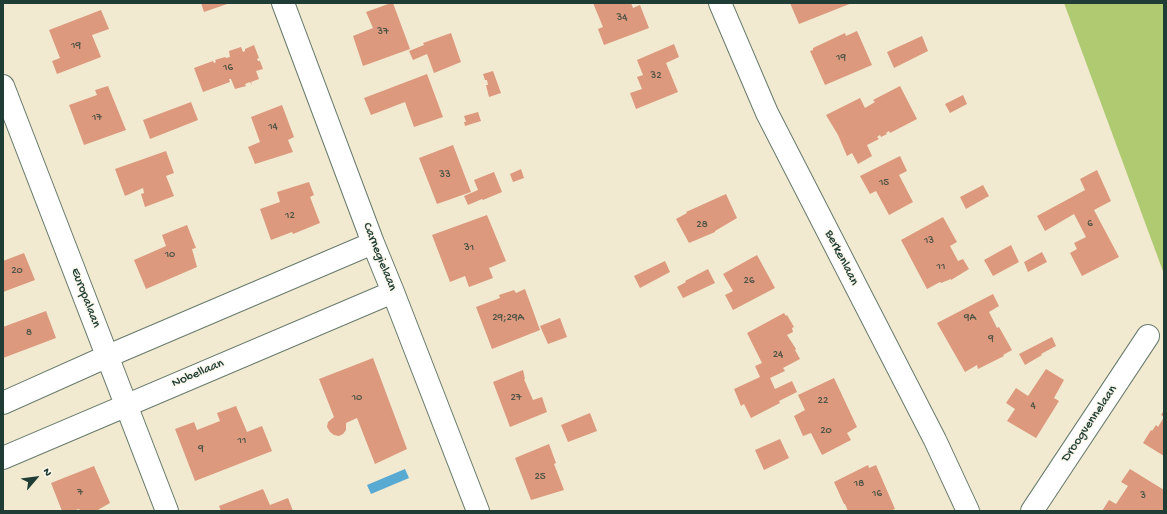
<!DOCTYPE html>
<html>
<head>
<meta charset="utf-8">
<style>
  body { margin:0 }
  #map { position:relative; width:1167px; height:514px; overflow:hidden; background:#f1ead1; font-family:"Gochi Hand",sans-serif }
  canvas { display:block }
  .frame { position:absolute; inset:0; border:4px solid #1f3d34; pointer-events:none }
  .north { position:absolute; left:16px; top:458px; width:40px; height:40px; -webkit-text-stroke:3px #fbf7ec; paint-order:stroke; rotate:62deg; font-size:11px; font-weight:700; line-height:16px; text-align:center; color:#1f3d34 }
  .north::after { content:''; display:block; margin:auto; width:14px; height:18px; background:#1f3d34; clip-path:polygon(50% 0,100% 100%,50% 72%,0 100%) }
</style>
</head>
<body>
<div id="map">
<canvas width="1167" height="514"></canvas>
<div class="frame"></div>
<div class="north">N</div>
</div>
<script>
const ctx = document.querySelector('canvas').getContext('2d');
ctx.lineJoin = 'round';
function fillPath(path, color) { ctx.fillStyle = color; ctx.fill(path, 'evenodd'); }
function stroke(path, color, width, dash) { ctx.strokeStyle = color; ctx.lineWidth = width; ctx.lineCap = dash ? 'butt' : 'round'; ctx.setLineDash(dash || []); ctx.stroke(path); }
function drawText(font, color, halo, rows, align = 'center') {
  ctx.font = font + ' "Gochi Hand",sans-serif'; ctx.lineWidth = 3; ctx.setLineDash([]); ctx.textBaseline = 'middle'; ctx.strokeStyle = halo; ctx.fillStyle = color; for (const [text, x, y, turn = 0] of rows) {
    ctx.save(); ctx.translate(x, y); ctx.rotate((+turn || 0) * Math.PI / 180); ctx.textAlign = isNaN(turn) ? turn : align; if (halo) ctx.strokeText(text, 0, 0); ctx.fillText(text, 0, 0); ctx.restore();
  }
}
fillPath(new Path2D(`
  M1064,3H1164V274Z`), '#afca71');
fillPath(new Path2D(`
  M405,469L409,478L371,494L367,485Z`), '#58aad3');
fillPath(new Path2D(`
  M201,3H230L204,12Z
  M391,3H393L410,49L363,66L353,36L373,28L366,12Z
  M593,3H631L633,8L640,5L649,28L604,45L598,29L603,27Z
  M790,3H852L799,24Z
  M101,10L109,29L92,35L101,57L57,74L52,61L60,58L49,30Z
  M857,31L872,65L825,85L810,51L813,50V48L845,33L846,36Z
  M451,33L461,62L434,73L427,54L413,60L409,51L424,45L423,43Z
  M922,36L928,51L894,68L887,52Z
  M674,44L679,57L666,63L678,92L636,109L630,93L642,89L637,77L643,75L637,60Z
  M254,45L259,58L257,59L258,61H260L263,69L256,71L259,79L251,82L252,85L250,82L245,84L246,86L235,89L231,79H229L230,82L203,92L194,68L213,61L214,63L216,62L215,60L225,57L226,58L230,57L229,51L241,47L243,52L245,51V49Z
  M493,71L501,93L489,97L486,85H488L487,80H485L483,74Z
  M427,74L443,117L414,127L405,102L371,115L364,98Z
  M108,86L126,130L84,145L69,105L97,95L95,90Z
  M900,86L917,119L890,133L889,131L886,133L887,134L881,137L880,135L877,137L879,139L867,145L872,156L858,164L852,153L847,156L838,135L826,115L860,98L865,108L875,102L873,100Z
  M963,95L967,104L950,113L945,104Z
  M191,102L198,120L150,139L143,120Z
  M282,105L294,137L288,140L293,152L255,164L248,147L260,142L251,117Z
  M478,112L481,121L465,126L464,122H466L464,116Z
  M453,145L471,192L437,204L419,158Z
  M166,151L174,173L166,176L174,196L145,207L141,194L144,193L143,188L125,196L115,169Z
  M900,156L907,171L899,175L913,202L889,215L876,191L870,194L860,176Z
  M521,169L524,178L513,182L510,174Z
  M1097,170L1111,201L1094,210L1119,257L1082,276L1070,253L1077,249L1074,243L1086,237L1074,214L1045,231L1037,216L1085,190L1080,179Z
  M494,172L502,192L483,200L482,199L468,205L464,196L478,190L474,180Z
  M309,182L314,195L310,197L320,223L293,234L292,232L271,240L260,209L280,202L277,192Z
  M983,185L989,196L966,209L960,197Z
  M726,194L737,218L715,231V232L689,243L676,219L687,213L686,212Z
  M487,215L506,261L489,268L493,278L469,287L465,276L450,282L432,235Z
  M943,217L957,242L950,246L958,261L963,259L969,269L951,280V279L941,283L940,282L927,289L901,240Z
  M187,225L196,248L192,249L197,267L146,289L134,260L166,246L162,235Z
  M1011,245L1019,262L993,276L984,260Z
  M1042,252L1047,262L1028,272L1024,262Z
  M24,253L35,280L3,292V261Z
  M757,255L775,288L733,310L725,295L733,291L723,274Z
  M665,261L670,272L640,288L634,276Z
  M708,269L715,283L683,298L677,287L686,282L685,281Z
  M525,289L540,330L492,349L476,307L500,298L499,295L514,290L516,293Z
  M993,294L999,306L989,312L997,328L999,327L1012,350L1003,355L1004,356L978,369L977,365L965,372L937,323Z
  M46,311L56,338L3,358V327Z
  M784,313L786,316L787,315L794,327L792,328L793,332L787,335L796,349L795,350L800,359L783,368L785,371L770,378L775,389L792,381L797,392L779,401L780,403L751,418L744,404L741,406L734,389L760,377L755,366L762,363L747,333Z
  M560,318L567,337L548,344L540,326Z
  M1052,337L1056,346L1041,354L1042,355L1025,365L1019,354Z
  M373,358L407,449L375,464L357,418L346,423V430L343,434L339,436L334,435L330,432L327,427L328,422L334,417L319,379Z
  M1046,369L1064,380L1054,398L1059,401L1036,438L1007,421L1015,409L1006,403L1016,388L1028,396Z
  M523,370L525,379H524L533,400L542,397L547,412L510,427L493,382Z
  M834,378L857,427L847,433L851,440L822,455L811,433L803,436L794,416L805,410L798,395Z
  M236,406L247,432L262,426L272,451L195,481L175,429L194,422L197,430L220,421L217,413Z
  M1164,410V456L1143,443L1151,430L1152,431L1156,425L1158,427L1164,417L1161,415Z
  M590,413L597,431L568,442L561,425Z
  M780,439L789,458L764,470L755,450Z
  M549,444L556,463L554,464L564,490L531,500L515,458Z
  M868,465L869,468L876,465L895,509L890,511H848L845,504H844L834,482Z
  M94,466L110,503L96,511H80L79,509L73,511H62L51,483Z
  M1130,469L1164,490V511H1102L1109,500L1116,504L1128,486L1121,482Z
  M263,489L270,505L288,498L293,511H221L219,506Z`), '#dc997d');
const minor = new Path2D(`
  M283,3L373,243L393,292L478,511
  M720,3L767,113L935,440L968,511
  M3,86L167,511
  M3,403L108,356L373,243
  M3,458L393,292
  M1032,511L1148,336`);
stroke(minor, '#687a6b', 24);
stroke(minor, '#fff', 22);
drawText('11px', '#4e5446', null, [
  ["34",622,18],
  ["37",383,32],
  ["19",76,46],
  ["19",841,58],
  ["16",228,68],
  ["32",656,76],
  ["17",97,118],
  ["14",273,127],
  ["33",445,175],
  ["15",884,183],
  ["12",290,216],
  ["6",1090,224],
  ["28",702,225],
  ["13",929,241],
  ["31",469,248],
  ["10",170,255],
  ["11",941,267],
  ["20",17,271],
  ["26",749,281],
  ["29;29A",508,318],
  ["9A",970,318],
  ["8",29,333],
  ["9",991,339],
  ["24",778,355],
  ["10",357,398],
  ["27",516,398],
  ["22",823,401],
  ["4",1033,406],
  ["20",826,431],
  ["11",242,441],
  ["9",201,449],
  ["25",540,477],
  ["18",859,484],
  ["7",80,493],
  ["16",877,494],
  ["3",1143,496]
]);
drawText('13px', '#1f3d34', '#fbf7ec', [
  ["Carnegielaan",379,257,68],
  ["Berkenlaan",841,258,63],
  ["Europalaan",85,298,69],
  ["Nobellaan",198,374,-23],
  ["Droogvennelaan",1090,424,-56]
]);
</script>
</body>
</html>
